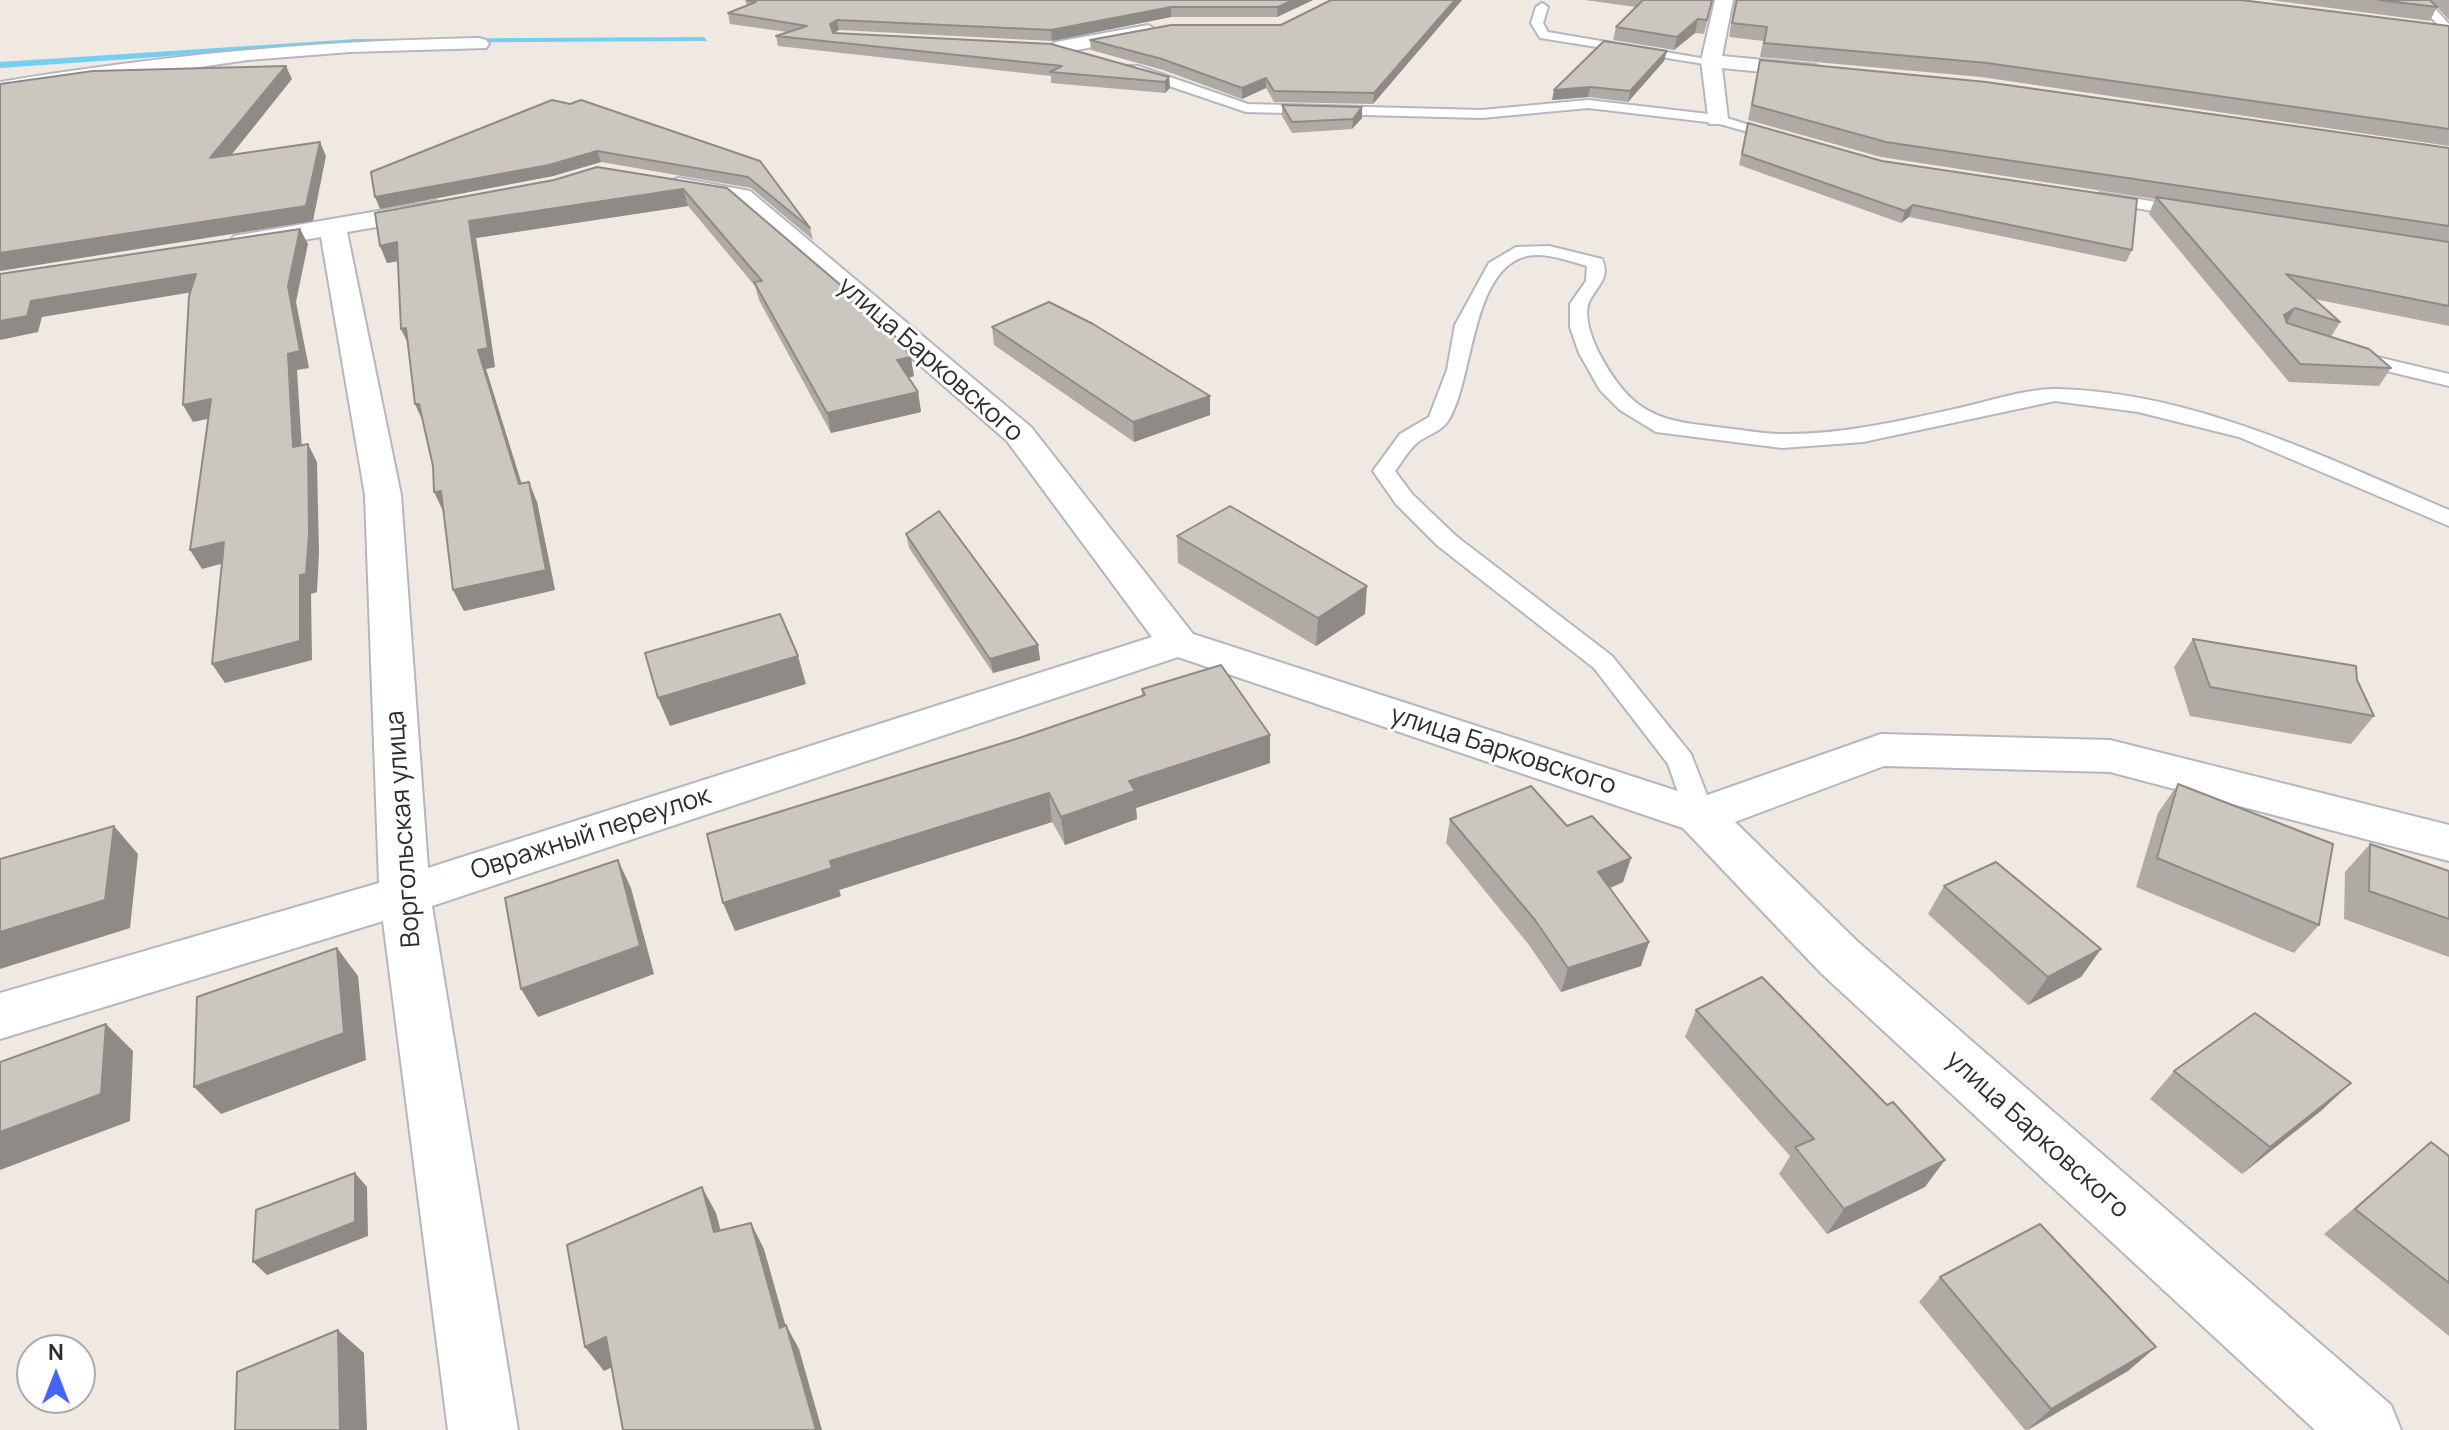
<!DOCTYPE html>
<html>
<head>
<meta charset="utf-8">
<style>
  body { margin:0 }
  #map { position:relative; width:2449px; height:1430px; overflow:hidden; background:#efe9e1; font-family:Manrope,sans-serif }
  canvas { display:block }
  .north { position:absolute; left:16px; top:1334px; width:80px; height:80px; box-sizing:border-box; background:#fff; border:2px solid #ababab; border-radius:50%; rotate:0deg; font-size:22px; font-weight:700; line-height:32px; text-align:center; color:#2e2e2e }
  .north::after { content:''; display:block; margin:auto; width:28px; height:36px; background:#4264fb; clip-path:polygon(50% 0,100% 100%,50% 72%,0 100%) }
</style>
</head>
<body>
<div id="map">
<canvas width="2449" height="1430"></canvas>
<div class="north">N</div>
</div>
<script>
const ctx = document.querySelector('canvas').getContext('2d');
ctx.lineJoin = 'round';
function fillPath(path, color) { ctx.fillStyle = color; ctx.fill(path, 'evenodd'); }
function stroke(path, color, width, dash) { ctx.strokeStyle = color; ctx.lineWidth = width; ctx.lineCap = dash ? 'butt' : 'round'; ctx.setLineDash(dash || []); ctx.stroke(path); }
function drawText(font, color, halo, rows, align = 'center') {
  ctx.font = font + ' Manrope,sans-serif'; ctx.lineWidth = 6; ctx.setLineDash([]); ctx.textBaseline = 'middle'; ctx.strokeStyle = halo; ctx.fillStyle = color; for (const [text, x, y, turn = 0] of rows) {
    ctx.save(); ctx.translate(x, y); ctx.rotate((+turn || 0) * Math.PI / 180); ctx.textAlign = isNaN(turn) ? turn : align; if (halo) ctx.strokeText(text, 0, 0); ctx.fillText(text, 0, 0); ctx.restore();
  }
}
fillPath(new Path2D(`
  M704,37L707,41L357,43L0,68V62L357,39Z`), '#75cff0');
const service = new Path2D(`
  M2414,0H2427L2449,24V36Z
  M1542,3L1548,7L1543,23L1548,32L1718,61L1711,65L1540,38L1531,23L1536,7Z
  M1128,66H1138L1248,104L1482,110L1588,100L1717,115L1788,137L1781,141L1716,123L1588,108L1482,118L1246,112L1128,72Z
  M2100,193L2189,207L2197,212L2189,217L2094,201L2092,198Z
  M1549,246L1602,259C1611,278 1596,287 1589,302C1579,329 1613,382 1632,399C1656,421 1685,423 1716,427C1738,429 1760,434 1782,434C1839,435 1895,422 1950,410C1981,404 2026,388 2057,389C2194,392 2326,458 2449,510V526L2239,437L2138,412L2055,401L1863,442L1782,448L1656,432L1620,410L1600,390L1579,353L1570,327V304L1586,281L1587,266C1569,261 1546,252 1527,256C1470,269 1474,381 1448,421C1442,431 1427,435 1418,442C1409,449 1402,462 1395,471L1412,494L1456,536L1612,656L1691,754L1715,816L1711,824L1700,827L1689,824L1668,764L1594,668L1438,546L1396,504L1373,471L1400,434L1429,417L1447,370L1455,325L1489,263L1516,247Z
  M2352,351L2449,374V386L2345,361L2342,357L2345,353Z`);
const minor = new Path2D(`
  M1715,0H1733L1722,56L1816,65L1827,71L1816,77L1722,68L1728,119L1725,124H1709L1701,61Z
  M1148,25L1158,31L1155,35L1056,54L1046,48L1056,42Z
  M479,38L486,40L489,44L486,48L350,52L248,60L0,96V82C162,55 314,41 479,38Z
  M679,178L750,191L1031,427L1193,634L1699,798L1881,734L2110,740L2449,825V861L2110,772L1884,766L1735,822L1859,943L2391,1405L2401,1430H2315L1821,973L1683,828L1178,657L432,906L518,1430H448L383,921L0,1039V993L379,883L365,495L321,237L244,250L234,248L230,242L234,236L436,201L449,209L436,217L347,232L401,495L428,868L1152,637L1007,441L733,202L670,191L666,186L670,181Z`);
stroke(service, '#b4b7c1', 4);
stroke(minor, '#b4b7c1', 4);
fillPath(service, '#fff');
fillPath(minor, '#fff');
fillPath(new Path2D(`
  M745,0H1313L1277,17H1171L1052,41L839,30L834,33L1169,77L1170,88L1165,93L1051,83V76L778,46L776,36L787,32L730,24L728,13L747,6Z
  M1331,0H1462L1373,104L1274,102L1266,88L1242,99L1163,70L1091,50L1090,40L1281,25Z
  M1585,0H1713L1704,34L1695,33L1674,50L1613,40L1616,27L1636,7Z
  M1735,0H2242L2449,26V146L1981,77L1760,57L1763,41L1729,37Z
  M2270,0H2449V20L2437,7L2430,21Z
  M1760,60L2449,148V326L2314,299L2340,322L2331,337L2391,368L2379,386L2289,382L2149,214L2155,199L1881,157L1748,120Z
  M1664,61L1628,102L1588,97L1552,100Z
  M552,100L760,161L810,228L813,240L751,188L601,162L553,176L380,209Z
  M1282,105L1362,107V118L1352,129L1292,133L1282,116Z
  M1748,123L2132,250L2126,262L1909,217L1901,223L1739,165Z
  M554,180L727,188L914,376L908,378L918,392L921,412L831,433L759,300L755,286L688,206L476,238L495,367L486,369L521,484L537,502L555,590L464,611L453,590L444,512L433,466L408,343L401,329L398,261L387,263Z
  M992,327L1210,396V415L1134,442L994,345Z
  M906,534L1038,645L1040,660L993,673L909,548Z
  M1177,536L1365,614L1316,646L1178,563Z
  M2193,639L2357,680L2374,716L2351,744L2190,716L2174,667Z
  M1142,689L1270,763L1136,808L1137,819L1065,845L1052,822L839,890L841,896L735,931L1019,738L1142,696Z
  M2178,784L2319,925L2294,953L2136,887L2158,813Z
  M1450,819L1567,826L1631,858L1623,882L1610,888L1641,966L1561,992L1529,945L1446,843Z
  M2370,844L2449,871V957L2344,919L2345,872Z
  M1944,886L2101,949L2081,977L2028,1005L1928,914Z
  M1696,1010L1925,1187L1827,1234L1779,1174L1790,1156L1685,1037Z
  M2174,1071L2322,1110L2242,1174L2150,1099Z
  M2431,1142L2449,1156V1336L2324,1234Z
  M1940,1277L2128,1371L2028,1430H2025L1919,1302Z`), '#afaba4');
fillPath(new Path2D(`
  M1293,0H1313L1277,17L1278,7Z
  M1455,0H1462L1373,104L1374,93Z
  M1171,7V17L1052,41L1051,30Z
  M1698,19L1695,33L1674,50L1677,37Z
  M837,20L839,30L832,34L830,24Z
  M1667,51L1664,61L1628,102L1630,91Z
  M286,66L292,79L217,173L210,158Z
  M1169,77L1170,88L1165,93V82Z
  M1266,78V88L1242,99V88Z
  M1590,87L1588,97L1552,100L1554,90Z
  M1362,107V118L1352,129L1353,119Z
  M320,142L326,156L313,221L0,271V253Z
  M597,151L601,162L553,176L380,209L375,197Z
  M683,189L688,206L476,238L495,367L486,369L528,504L519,484L478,350L469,221Z
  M1913,205L1909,217L1901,223L1905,211Z
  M300,229L308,244L296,302L309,368L297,370L303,465L293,447L288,354V286Z
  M397,242L405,260L387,263L380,246Z
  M196,274L205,290L42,317L38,332L0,340V321L31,301Z
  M2295,308L2285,326L2284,315Z
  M406,328L410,347L401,329Z
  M911,357L914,376L901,380L897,360Z
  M918,392L921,412L831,433L827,413Z
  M1210,396V415L1134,442L1133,422Z
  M211,399L221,416L193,422L183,405Z
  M415,404H419L424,424Z
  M308,444L317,462L319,553L317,592L311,594L312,660L225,683L212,664L300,575Z
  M529,482L537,502L555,590L464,611L453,590Z
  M441,491L444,513L434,492Z
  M224,542L235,560L202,569L190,550Z
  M1367,586L1365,614L1316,646L1318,618Z
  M1038,645L1040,660L993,673L990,659Z
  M798,656L806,684L670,726L658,698Z
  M1270,735V763L1136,808L1137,819L1065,845L1061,817L1129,781Z
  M1049,793L1052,822L839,890L830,861Z
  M114,826L138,854L130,928L0,969V932Z
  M1631,858L1623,882L1590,897L1598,872Z
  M618,860L631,888L654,974L538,1017L521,989Z
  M832,868L841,896L735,931L723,903Z
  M1649,942L1641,966L1561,992L1568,968Z
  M337,948L358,976L366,1060L221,1114L194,1087Z
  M2101,949L2081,977L2028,1005L2048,977Z
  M106,1024L133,1051L130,1121L0,1170V1132Z
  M2351,1083L2322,1110L2242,1174L2270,1147Z
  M1945,1160L1925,1187L1827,1234L1844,1209Z
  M355,1173L367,1187L368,1236L267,1275L253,1262Z
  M702,1187L716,1213L728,1258L714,1232Z
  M751,1223L764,1249L793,1352L780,1328Z
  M786,1325L799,1349L822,1430H816Z
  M338,1330L364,1353L367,1430H340Z
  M606,1337L625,1361L604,1371L585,1347Z
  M2156,1347L2128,1371L2027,1430L2051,1409Z`), '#8e8b86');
const building = new Path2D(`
  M747,0H1293L1278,7H1171L1051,30L837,20L830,24L833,33L1051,44L1169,77L1165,82L1050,72L1062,66L776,36L807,26L728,13L756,2Z
  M1331,0H1455L1374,93L1274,91L1266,78L1242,88L1162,59L1090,40L1171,25H1281Z
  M1643,0H1712L1707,20L1698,19L1677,37L1616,27Z
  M1737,0H2241L2449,26V129L1987,63L1764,43L1767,27L1732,23Z
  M2379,0H2430L2437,7Z
  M1604,41L1667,51L1630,91L1590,87L1554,90Z
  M1760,60L1986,82L2449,148V226L1886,142L1752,105Z
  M286,66L210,158L320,142L306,206L0,253V84L93,71Z
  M552,100L570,104L581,100L760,161L810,228L748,177L597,151L549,165L375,197L371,172Z
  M1282,105L1362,107L1353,119L1292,122Z
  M1748,123L1882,161L2137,199L2132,250L1913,205L1905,211L1742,154Z
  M597,167L727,188L885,323L911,357L897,360L918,392L827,413L754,282L762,281L683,189L469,221L488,348L478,350L519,484L529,482L546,570L453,590L441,491L434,492L433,466L419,404H415L406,328L401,329L397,242L380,246L375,213L554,180Z
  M2156,197L2449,242V306L2286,274L2340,322L2295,308L2284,315L2287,323L2369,349L2391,368L2300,364Z
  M300,229L288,286L300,351L288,354L293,447L308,444L309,534L306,574L300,575V641L212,664L224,542L190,550L211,399L183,405L189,296L196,274L31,301L27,316L0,321V274Z
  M1049,302L1093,324L1210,396L1133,422L992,327Z
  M1230,506L1367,586L1318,618L1177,536Z
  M939,511L1038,645L990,659L906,534Z
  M780,614L798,656L658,698L645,653Z
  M2193,639L2356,666L2357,680L2374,716L2210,687Z
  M1221,665L1270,735L1129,781L1135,791L1061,817L1049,793L830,861L832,868L723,903L707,834L1019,738L1145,695L1142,689Z
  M2178,784L2333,844L2319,925L2157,858Z
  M1531,786L1567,826L1592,816L1631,858L1598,872L1649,942L1568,968L1535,920L1450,819Z
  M114,826L105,900L0,932V859Z
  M2370,844L2449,871V919L2369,891Z
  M618,860L640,946L521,989L505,898Z
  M1996,862L2101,949L2048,977L1944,886Z
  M337,948L344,1033L194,1087L197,997Z
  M1762,977L1887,1105L1893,1102L1945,1160L1844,1209L1795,1147L1814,1139L1696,1010Z
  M2255,1013L2351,1083L2270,1147L2174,1071Z
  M106,1024L101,1094L0,1132V1062Z
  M2431,1142L2449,1156V1283L2355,1209Z
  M355,1173V1222L253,1262L256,1210Z
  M702,1187L714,1232L751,1223L780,1328L786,1325L816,1430H623L606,1337L585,1347L567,1245Z
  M2040,1224L2156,1347L2051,1409L1940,1277Z
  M338,1330L340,1430H235L237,1372Z`);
fillPath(building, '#cbc7bf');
stroke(building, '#8e8b86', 2);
drawText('26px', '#2e2e2e', '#fff', [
  ["улица Барковского",930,360,41],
  ["улица Барковского",1503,751,18],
  ["Воргольская улица",404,829,-94],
  ["Овражный переулок",591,834,-18],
  ["улица Барковского",2037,1135,42]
]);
</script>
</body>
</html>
